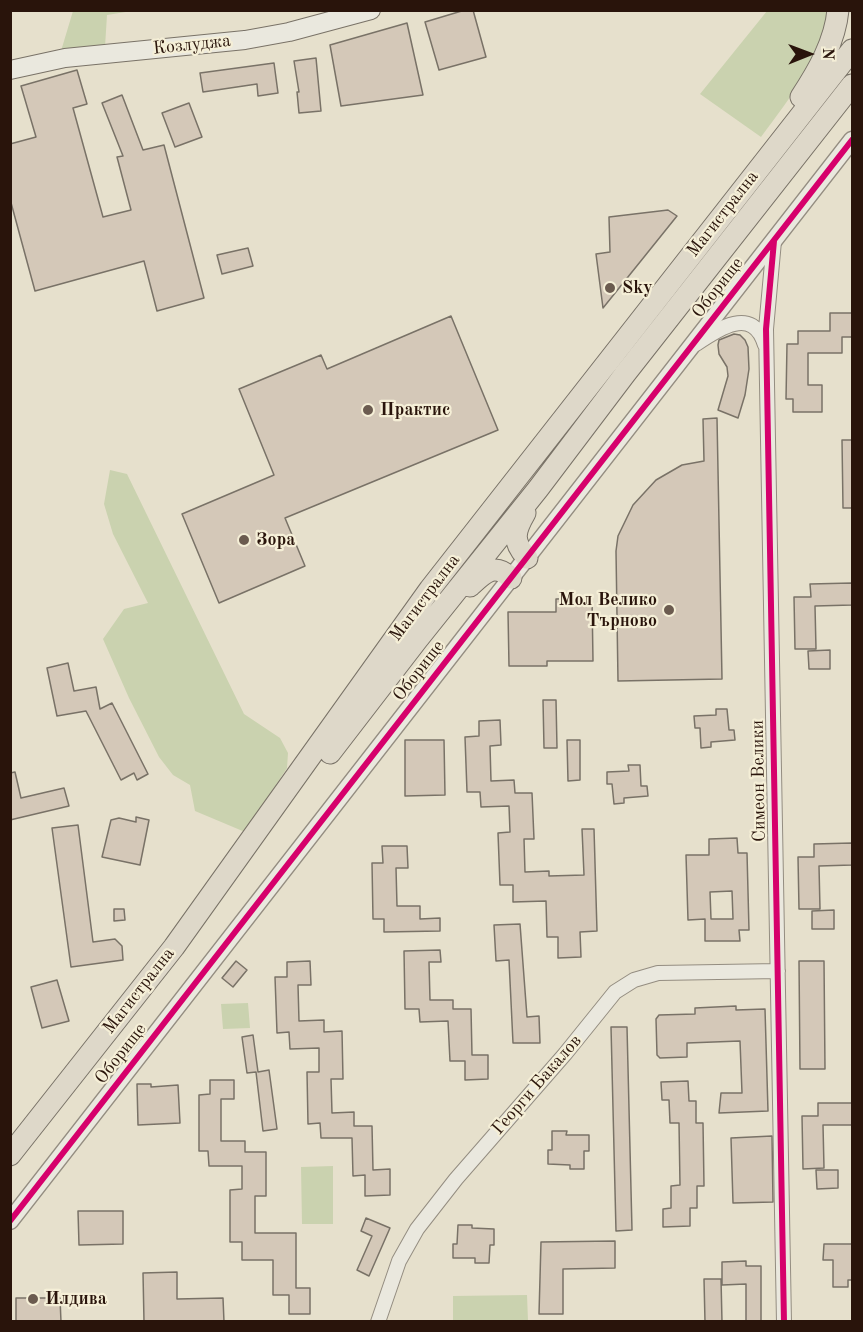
<!DOCTYPE html>
<html>
<head>
<meta charset="utf-8">
<style>
  body { margin:0 }
  #map { position:relative; width:863px; height:1332px; overflow:hidden; background:#e6e0cc; font-family:"Old Standard TT",serif }
  canvas { display:block }
  .frame { position:absolute; inset:0; border:12px solid #29140b; pointer-events:none }
  .north { position:absolute; left:779px; top:24px; width:60px; height:60px; -webkit-text-stroke:4px #f5efd7; paint-order:stroke; rotate:89deg; font-size:16px; font-weight:700; line-height:24px; text-align:center; color:#29140b }
  .north::after { content:''; display:block; margin:auto; width:21px; height:27px; background:#29140b; clip-path:polygon(50% 0,100% 100%,50% 72%,0 100%) }
</style>
</head>
<body>
<div id="map">
<canvas width="863" height="1332"></canvas>
<div class="frame"></div>
<div class="north">N</div>
</div>
<script>
const ctx = document.querySelector('canvas').getContext('2d');
ctx.lineJoin = 'round';
function fillPath(path, color) { ctx.fillStyle = color; ctx.fill(path, 'evenodd'); }
function stroke(path, color, width, dash) { ctx.strokeStyle = color; ctx.lineWidth = width; ctx.lineCap = dash ? 'butt' : 'round'; ctx.setLineDash(dash || []); ctx.stroke(path); }
function drawText(font, color, halo, rows, align = 'center') {
  ctx.font = font + ' "Old Standard TT",serif'; ctx.lineWidth = 4.5; ctx.setLineDash([]); ctx.textBaseline = 'middle'; ctx.strokeStyle = halo; ctx.fillStyle = color; for (const [text, x, y, turn = 0] of rows) {
    ctx.save(); ctx.translate(x, y); ctx.rotate((+turn || 0) * Math.PI / 180); ctx.textAlign = isNaN(turn) ? turn : align; if (halo) ctx.strokeText(text, 0, 0); ctx.fillText(text, 0, 0); ctx.restore();
  }
}
fillPath(new Path2D(`
  M73,11H132L107,15L105,47L61,51Z
  M767,11H828C818,63 792,95 761,137L700,94Z
  M110,470L127,474L244,714L280,738L288,753L287,768L245,832L195,811L190,785L173,775L159,757L129,698L103,639L124,609L148,603L113,534L104,504Z
  M248,1003L250,1028L223,1029L221,1004Z
  M333,1166V1224H302L301,1167Z
  M527,1295L528,1321H453V1296Z`), '#cad2af');
const building = new Path2D(`
  M465,10H473L486,57L439,70L425,22Z
  M407,23L423,95L341,106L330,45Z
  M316,58L321,111L299,113L297,92H299L294,61Z
  M274,63L278,93L258,96L257,84L203,92L200,73Z
  M77,70L87,104L73,108L103,217L131,210L117,157L123,156L102,103L122,95L143,150L164,145L204,298L157,311L144,261L35,291L10,199V144L36,137L21,86Z
  M189,103L202,137L175,147L162,113Z
  M668,210L677,216L603,308L596,254L610,252L609,217Z
  M248,248L253,266L222,274L217,255Z
  M830,313H852V337H842V353H808V385H822V412H793V399H786L787,344H798V331H830Z
  M451,316L498,430L285,518L305,566L219,603L182,514L274,475L239,389L321,355L327,369Z
  M734,334L740,335L745,340L748,347L749,369L745,395L738,418L718,410L728,376L727,367L719,354L718,345L719,340Z
  M717,418L722,679L618,681L616,551L618,536L633,505L656,480L682,465L704,461L703,419Z
  M842,440H852V508H843Z
  M852,583V605L815,606L816,649H795L794,597H811L810,584Z
  M592,598L593,661H547V666H509L508,612H556V599Z
  M830,650V669H809L808,651Z
  M68,663L74,691L96,687L100,709L112,703L148,774L137,780L134,773L121,780L86,711L57,716L47,668Z
  M543,700H556L557,748H544Z
  M716,709H727L729,730H734L735,740L711,742V747L701,748L700,728H695L694,716L716,715Z
  M500,720L501,745L490,746L491,781L514,780L515,793H532L534,839H524L525,872L549,871V876L584,875L582,829H594L597,931L580,932L581,957L558,958V937H547L546,901L513,902V885H500L498,833L510,832L509,806L481,807L480,792H467L465,737L479,736V721Z
  M405,740H444L445,795L405,796Z
  M567,740H580V780L568,781Z
  M628,765H640L641,786H647L648,796L624,798V803L614,804L612,784H607V772L629,771Z
  M15,772L21,798L64,788L69,806L10,820V773Z
  M136,817L149,820L140,865L102,857L111,820L119,818L136,822Z
  M78,825L93,942L115,939L122,946L123,960L71,967L52,828Z
  M737,838L738,853H747L749,930H739L740,941H705V919L688,920L686,855H709V839ZM732,891L733,919H711L710,892Z
  M852,843V865L819,866L820,909H799L798,857H814V844Z
  M382,846H407L408,868H396L397,906H420V919L440,918V931L384,932V919H373L372,863H383Z
  M114,909H124L125,920L114,921Z
  M834,910V929H812V911Z
  M520,924L527,1017L539,1016L540,1043H513L509,960L496,961L494,925Z
  M440,950L441,962H429L430,1000H453V1009H471L472,1055H488V1079L465,1080V1061H450L448,1021L420,1022L419,1009H405L404,951Z
  M236,961L247,970L233,987L222,978Z
  M310,961L311,985H298L299,1021L324,1020V1032L342,1031L343,1079H331L332,1113L354,1112V1126H372L373,1170L390,1169V1195L365,1196V1175L353,1176L352,1138H321L320,1123L308,1124L307,1072H319V1048L290,1049L289,1032L277,1033L275,977H287V962Z
  M799,961H824L825,1069H800Z
  M57,980L69,1021L42,1028L31,987Z
  M736,1006V1010L765,1009L768,1111L719,1113L721,1093H742L740,1041L687,1043V1057L660,1058L657,1055L656,1019L659,1015L695,1014V1008Z
  M611,1027H627L632,1230L616,1231Z
  M253,1035L258,1072L269,1070L277,1129L263,1131L256,1072L247,1073L242,1037Z
  M210,1080H234V1099H221V1141H245V1152H266V1196H255V1233H296V1288H310V1314H289V1295H273V1260H242V1242H230V1190L242,1189V1166H209L208,1151H199V1095L210,1094Z
  M688,1081L689,1101H696V1123H703L704,1186H697V1208H690V1226L663,1227V1209L671,1208V1186L680,1185L679,1123H670L669,1100H662L661,1082Z
  M137,1084H151V1087L178,1085L180,1123L138,1125Z
  M818,1103H852V1125H823L824,1168L803,1169L802,1116H818Z
  M552,1131H567L566,1135H589V1151H584V1169H570V1165L548,1164V1150H552Z
  M772,1136L773,1202L733,1203L731,1138Z
  M816,1170H838V1188L817,1189Z
  M78,1211H123V1244L79,1245Z
  M366,1218L390,1228L369,1276L357,1270L372,1236L361,1231Z
  M458,1225H472V1228L494,1229V1245H490L489,1263H475V1258H453V1244H457Z
  M615,1241V1268L563,1269V1314H539L541,1242Z
  M824,1244H852V1280H848V1287H833V1260H823Z
  M746,1261V1266H761V1322H746V1284L722,1285V1262Z
  M177,1272V1299L223,1298L224,1322H144L143,1273Z
  M704,1279H721L722,1322H705Z
  M16,1298H60L61,1322H16Z`);
fillPath(building, '#d4c8b8');
stroke(building, '#797267', 1.5);
const minor = new Path2D(`
  M774,241L766,329L784,1322
  M696,344C718,329 753,305 765,345
  M378,1322L399,1261L417,1229L456,1179L565,1054L615,992L634,980L658,973L778,971`);
const tertiary = new Path2D(`
  M10,1221L852,140`);
const secondary = new Path2D(`
  M10,70L65,58L245,40L289,32L371,10`);
const primary = new Path2D(`
  M801,97C818,71 835,42 838,10
  M525,513C514,532 512,541 527,558
  M470,586C484,573 494,562 511,578
  M330,753L417,640L538,489L625,374L852,85
  M10,1155L174,947L430,589L852,50`);
stroke(minor, '#948d81', 16);
stroke(tertiary, '#948d81', 19);
stroke(secondary, '#797267', 20);
stroke(primary, '#797267', 23);
stroke(minor, '#eae8de', 14);
stroke(tertiary, '#eae8de', 16);
stroke(secondary, '#eae8de', 18);
stroke(primary, '#ded8c9', 21);
stroke(new Path2D(`
  M774,241L766,329L784,1322
  M10,1221L852,140`), '#d6006c', 6);
for (const [x, y, r, color] of [
  [610,288,6,"#6b5b4f"],
  [368,410,6,"#6b5b4f"],
  [244,540,6,"#6b5b4f"],
  [669,610,6,"#6b5b4f"],
  [33,1299,6,"#6b5b4f"]
]) { const dot = new Path2D(); dot.arc(x, y, r, 0, 2 * Math.PI); ctx.fillStyle = color; ctx.fill(dot); stroke(dot, '#f5efd7', 2); }
drawText('18px', '#29140b', '#f5efd7', [
  ["Козлуджа",192,45,-6],
  ["Магистрална",723,214,-52],
  ["Оборище",718,288,-52],
  ["Магистрална",425,598,-53],
  ["Оборище",419,671,-52],
  ["Симеон Велики",759,781,-91],
  ["Магистрална",139,991,-52],
  ["Оборище",121,1054,-52],
  ["Георги Бакалов",537,1085,-49]
]);
drawText('bold 18px', '#29140b', '#f5efd7', [
  ["Sky",622,288],
  ["Практис",380,410],
  ["Зора",256,540],
  ["Мол Велико",657,600,"right"],
  ["Търново",657,621,"right"],
  ["Илдива",45,1299]
], 'left');
</script>
</body>
</html>
